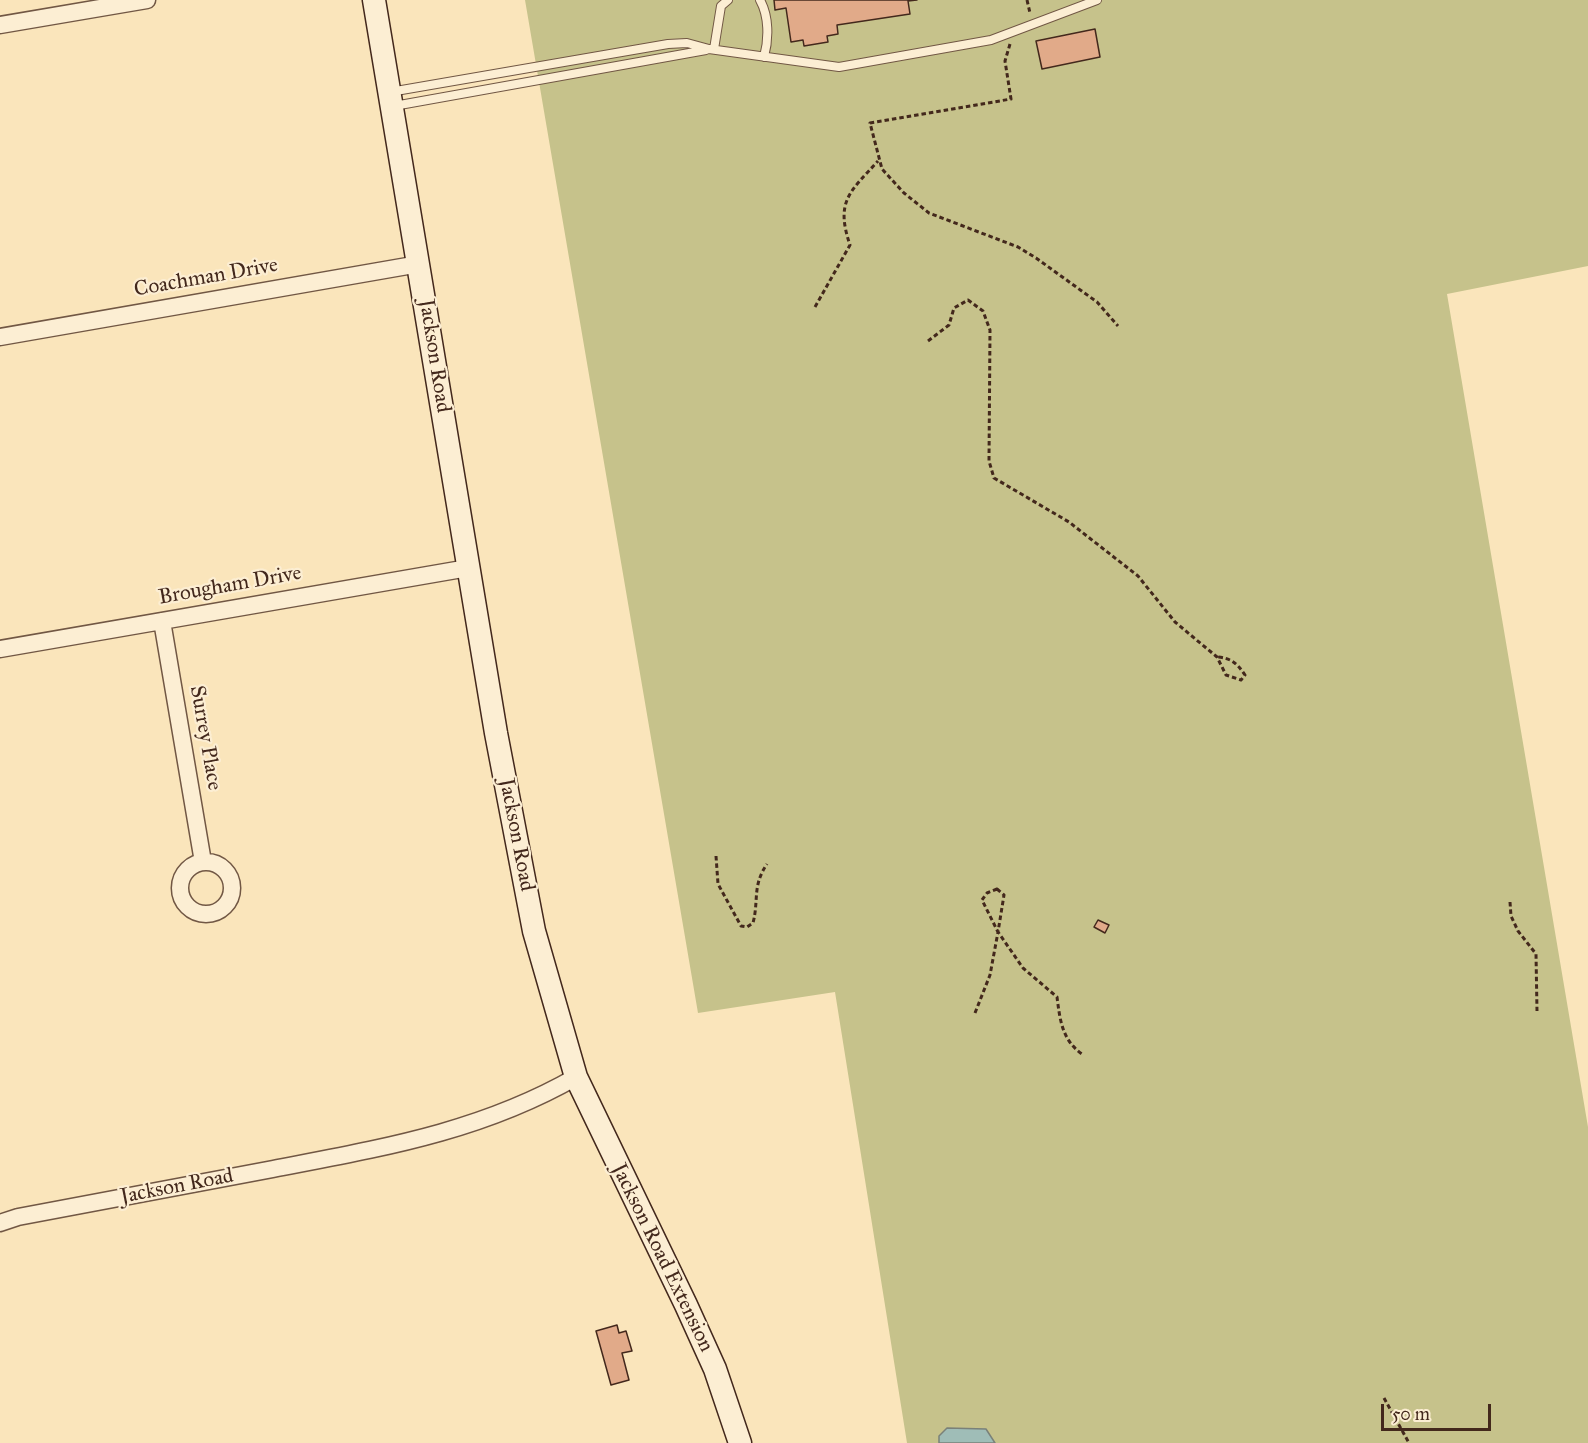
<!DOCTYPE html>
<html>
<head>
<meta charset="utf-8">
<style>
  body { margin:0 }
  #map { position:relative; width:1588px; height:1443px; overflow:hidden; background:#fae5bb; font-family:"IM FELL Great Primer",serif }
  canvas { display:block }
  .scale { position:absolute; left:1381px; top:1404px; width:110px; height:27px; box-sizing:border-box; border:3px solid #43281c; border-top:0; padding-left:8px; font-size:18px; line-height:21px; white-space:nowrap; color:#43281c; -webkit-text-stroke:4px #fceed3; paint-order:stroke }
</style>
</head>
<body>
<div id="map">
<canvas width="1588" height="1443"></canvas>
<div class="scale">50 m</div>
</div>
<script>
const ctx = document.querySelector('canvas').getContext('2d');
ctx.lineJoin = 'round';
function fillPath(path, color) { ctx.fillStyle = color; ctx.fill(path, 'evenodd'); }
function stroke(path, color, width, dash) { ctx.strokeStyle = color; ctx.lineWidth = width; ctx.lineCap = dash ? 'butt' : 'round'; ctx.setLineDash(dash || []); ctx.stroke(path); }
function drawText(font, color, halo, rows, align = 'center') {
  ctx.font = font + ' "IM FELL Great Primer",serif'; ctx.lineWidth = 4.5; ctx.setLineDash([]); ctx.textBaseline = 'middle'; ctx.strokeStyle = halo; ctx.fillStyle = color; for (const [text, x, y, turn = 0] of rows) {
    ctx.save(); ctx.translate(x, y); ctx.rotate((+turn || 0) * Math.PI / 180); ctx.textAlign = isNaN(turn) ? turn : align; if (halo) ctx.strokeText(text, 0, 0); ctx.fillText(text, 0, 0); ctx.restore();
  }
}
fillPath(new Path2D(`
  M525,0H1588V266L1447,294L1588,1127V1443H907L835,992L698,1013Z`), '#c6c28b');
const water = new Path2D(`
  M947,1428L986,1429L995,1443H939V1436Z`);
fillPath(water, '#9fbdb7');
stroke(water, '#7a8179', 1.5);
const building = new Path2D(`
  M774,0H917L908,1L910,14L837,25L838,34L827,36L828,42L804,46L803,40L791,42L786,8L775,10Z
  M1095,29L1100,57L1042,69L1036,41Z
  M1098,920L1109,925L1105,933L1094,927Z
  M617,1325L619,1333L626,1331L632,1351L622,1353L629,1380L611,1385L596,1331Z`);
fillPath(building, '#e1aa89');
stroke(building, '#43281c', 1.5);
const lane = new Path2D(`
  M760,0C769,16 769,39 764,57
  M714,49L721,6L728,0
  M390,92L668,44L687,43L709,49L839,67L991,40L1097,0
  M394,106L706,50`);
const street = new Path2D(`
  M0,25L147,0
  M0,337L419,264
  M162,621L203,862
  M0,649L468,568
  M180 888a26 26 0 1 1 52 0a26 26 0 1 1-52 0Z
  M0,1223L18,1217C103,1201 188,1185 273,1169C381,1148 480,1132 576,1077`);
const secondary = new Path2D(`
  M374,0L496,733L534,931L576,1077L686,1305L715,1369L740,1443`);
stroke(lane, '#715744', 10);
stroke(street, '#715744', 19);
stroke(secondary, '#43281c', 25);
stroke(new Path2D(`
  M1027,0L1030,13
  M1010,44L1005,61L1011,99L870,123L882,169L904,193L929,213L1018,247L1036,258L1097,302L1118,326
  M815,307L850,245C835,201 850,192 878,161
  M928,341L949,325L954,308L968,300L983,311L990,330L989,461L994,478L1069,522L1138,576L1175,622L1217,657L1226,675L1241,680L1245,675C1237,663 1231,658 1217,657
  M716,856L718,884L741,926L747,927L753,923C759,900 752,886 767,864
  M997,889L1004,895L998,932L982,900L987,893Z
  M1510,902L1511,916L1518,931L1536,954L1537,1011
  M975,1013L990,975L998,932L1023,968L1057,997C1060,1020 1062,1040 1082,1054
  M1384,1398L1409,1443`), '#43281c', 3, [4.5, 3]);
stroke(lane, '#fceed3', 8);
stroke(street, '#fceed3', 16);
stroke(secondary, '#fceed3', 22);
drawText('21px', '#43281c', '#fceed3', [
  ["Coachman Drive",206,278,-10],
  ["Jackson Road",434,356,81],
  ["Brougham Drive",230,586,-10],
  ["Surrey Place",205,738,80],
  ["Jackson Road",516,835,79],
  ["Jackson Road",177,1187,-11],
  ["Jackson Road Extension",662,1258,64]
]);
</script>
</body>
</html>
